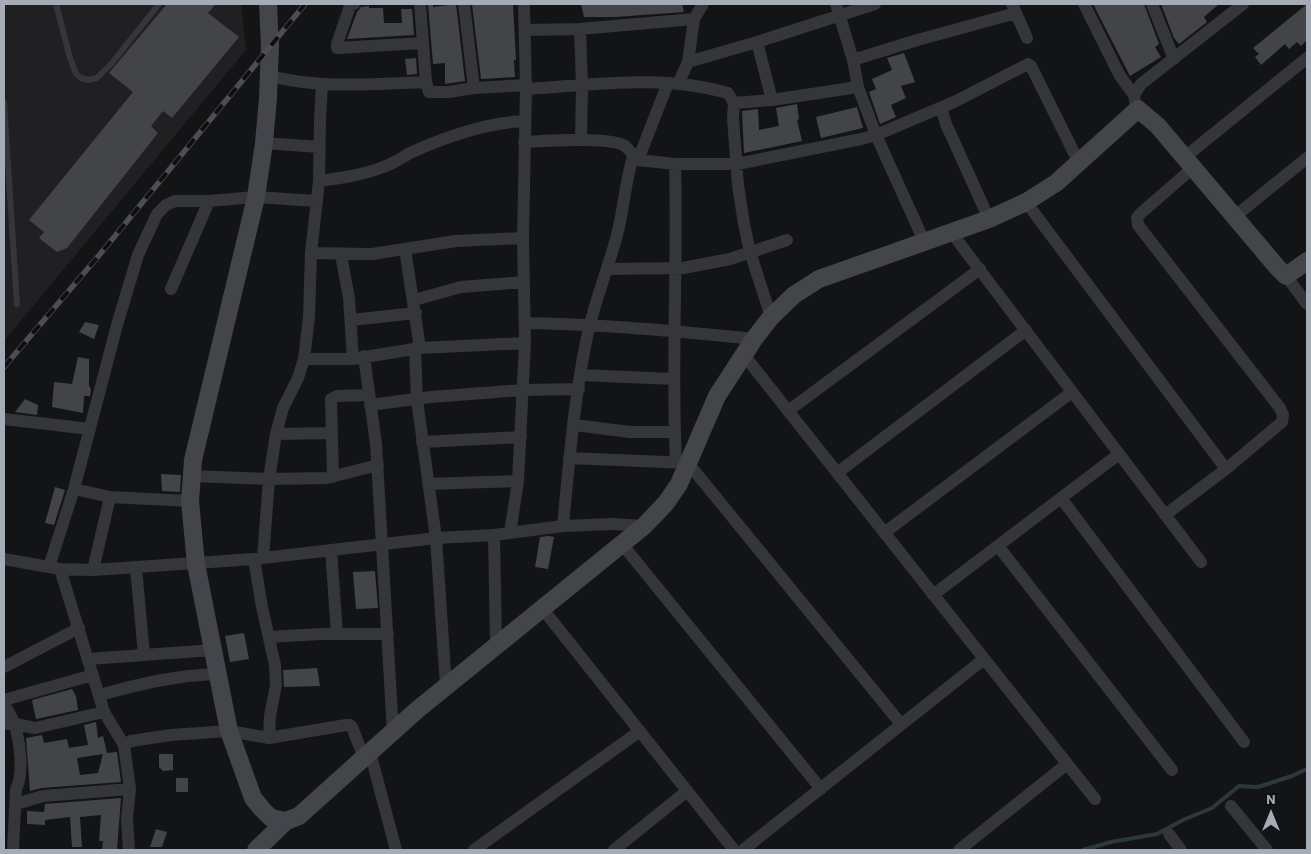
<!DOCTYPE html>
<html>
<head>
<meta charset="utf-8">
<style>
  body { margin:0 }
  #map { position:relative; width:1311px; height:854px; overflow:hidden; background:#131415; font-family:Barlow,sans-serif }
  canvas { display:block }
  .frame { position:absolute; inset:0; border:5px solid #a6acb5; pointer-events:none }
  .north { position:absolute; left:1246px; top:789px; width:50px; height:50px; -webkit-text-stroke:4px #0f0f10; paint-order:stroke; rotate:0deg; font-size:14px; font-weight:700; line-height:20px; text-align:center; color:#a6acb5 }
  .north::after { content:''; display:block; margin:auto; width:18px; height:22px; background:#a6acb5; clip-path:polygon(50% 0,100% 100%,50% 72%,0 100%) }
</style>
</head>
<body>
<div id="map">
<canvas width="1311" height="854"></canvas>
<div class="frame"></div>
<div class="north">N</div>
</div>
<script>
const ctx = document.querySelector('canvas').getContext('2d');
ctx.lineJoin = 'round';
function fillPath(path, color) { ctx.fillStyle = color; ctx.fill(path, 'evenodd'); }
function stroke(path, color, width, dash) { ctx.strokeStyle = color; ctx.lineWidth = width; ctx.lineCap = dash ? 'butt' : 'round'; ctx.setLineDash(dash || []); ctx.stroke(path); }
fillPath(new Path2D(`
  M4,4H241L246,50L4,341Z`), '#202022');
stroke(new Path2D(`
  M1083,850L1111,842L1157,834L1183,820L1212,808L1239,786L1258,787L1292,776L1307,769`), '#2d383d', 4);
fillPath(new Path2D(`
  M167,4H216L208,13L239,37L172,118L163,111L151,126L158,133L67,248L57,252L39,238L44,232L29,220L133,92L109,73Z
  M428,4H433V7L456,4L465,81L445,84V63L433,64Z
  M472,4H513L516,60H514L515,77L481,79Z
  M581,4H682L684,12L615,17H584Z
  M1093,4H1144L1159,44L1155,47L1161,57L1130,76Z
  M1161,4H1219L1204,17L1207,22L1179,44L1174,38Z
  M1307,4V40L1301,46L1297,42L1289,49L1285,44L1261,65L1255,57L1259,54L1253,48Z
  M369,6V8H383L384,23H402L401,9H412L414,35L347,39L357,12L361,7Z
  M904,53L915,82L901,86L906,98L891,105L896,117L880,124L869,92L876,89L872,79L892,70L887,58Z
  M416,58L417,74L407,75L405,59Z
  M797,104L799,119L797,120L802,141L744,153L742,111L758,109L759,130L779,126L776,108Z
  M857,107L863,128L821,138L816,117Z
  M85,322L99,325L94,339L79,332Z
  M78,357L89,359V386L91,389L90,396H84L83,413L52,407L54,382L72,384Z
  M25,399L38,405L37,415L15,412Z
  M161,474L181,475L180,492L162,491Z
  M55,487L65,490L54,525L45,523Z
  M549,536L554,537L548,569L535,567L540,537Z
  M375,571L378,608L356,609L353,572Z
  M244,633L249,659L230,662L225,636Z
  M317,668L320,686L284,687L283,670Z
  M72,689L76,696L78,710L36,719L32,700Z
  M96,722L98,738L103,736L107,753L117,752L121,782L42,788L30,791L26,738L42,735L44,743L67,739L69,748L88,745L84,725ZM103,754L98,773L80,775L77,758Z
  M159,754H173V770L163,771L159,767Z
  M176,778H188V792H176Z
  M121,798L117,850H102L103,841H99L101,815L80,817L82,847H72L70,817L45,820V825L27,824V811L44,812L45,804Z
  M156,829L167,832L162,847H150Z`), '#424448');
stroke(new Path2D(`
  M56,4L70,58L76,74L81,78L89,80L97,78L111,64L159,4
  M4,103L17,304`), '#35363a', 6);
stroke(new Path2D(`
  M354,4L350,6L337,44V48L423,43
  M420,4L426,82L429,92H449L474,88L526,85
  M464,4L474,88
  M836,4L853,60L858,87L876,135L924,241
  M1012,4L1027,38
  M1084,4L1120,76L1134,95L1135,101
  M1152,4L1174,59
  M580,29L582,86L581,140
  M525,30L580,29L694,19
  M757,42L772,100
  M853,60L914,41L1016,13
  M688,62L757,42L875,4
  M269,76C322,89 373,84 426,82
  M678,84L688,62L694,19L703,4
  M526,89C593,85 663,74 728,93L734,103L733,118L738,185L744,224L750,252L771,317
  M1134,95L1141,84L1243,4
  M734,103L772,100L858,87
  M941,108L946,124L989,219
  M524,142C543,141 612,136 625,146C630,150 633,156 638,160L675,164H737L861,139L876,135L954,102L1028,64L1031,66L1079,163
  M264,143L320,147
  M1185,157L1307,58
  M638,160L668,83
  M675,164C678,264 671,363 676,462
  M319,181C341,178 363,175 383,167C393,164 401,158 410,153C445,137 486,123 524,121
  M1026,202L1226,469
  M1234,217L1307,158
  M951,232L1201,562
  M405,249L420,348
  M311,253L372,254L456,241L523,238
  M341,255L349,298L353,359
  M607,269L683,268L730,259L787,240
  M1286,276L1307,304
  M171,289L209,201
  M414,300L461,287L524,282
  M351,320L416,313
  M525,323C602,324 678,331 754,339
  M415,348L417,400L436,538L446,686
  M744,355L1095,799
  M364,356L376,444L393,732
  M304,359H353L420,348L525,343
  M581,375L673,379
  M370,405L431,397L522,390L579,389
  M788,411L980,269
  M4,419L90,429
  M574,425L630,432H675
  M276,434L332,433
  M422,442L521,437
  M569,458L688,463L901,724
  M837,473L1026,330
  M191,476L269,479L327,478L378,465
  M333,477L331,399L337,396L369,395
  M428,484L518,481
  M74,489L110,497L190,501
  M1061,498L1244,742
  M1165,515L1226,469L1282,422L1283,415L1280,408L1138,225L1137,218L1141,213L1194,167
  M563,526C569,463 574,399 587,337C594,303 608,269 617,235C624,209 625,182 633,157
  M510,533L518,481L525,343L523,238L526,89L524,4
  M884,533L1072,392
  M494,535L496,644
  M622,544L821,789
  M998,546L1172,770
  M331,550L337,634
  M263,558L269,479L276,434L283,408L298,378L304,359L309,317L311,253L319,181L320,120L322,84
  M4,559L60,569L93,570L254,559L436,538L494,535L563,526L612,524L644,526
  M254,559L262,607L275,665L276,685L270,716L269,738
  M49,567L74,489L117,325L138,255L157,214L166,205L175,201H209L256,197L317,201
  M136,568L144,655
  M60,569L104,712L124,745L130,789L127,818L129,850
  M93,570L110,497
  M933,595L1119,454
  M542,608L734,850
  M269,637L321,634H388
  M88,659L213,650
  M4,667L79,628
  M100,695C139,684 177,675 218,674
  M4,700L93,675
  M4,704C8,711 13,718 15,726C20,743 24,774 16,789L13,850
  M4,724H15L35,728L104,712
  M124,745L131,741L171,735L229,731L269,738L346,725H350L352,727L364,758
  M370,752L396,850
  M16,804L43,796L130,789
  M1231,806L1267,850
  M1169,834L1181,850
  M474,850L640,731
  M614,850L687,791
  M743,850L984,659
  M959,850L1067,764`), '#35363a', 12);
stroke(new Path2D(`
  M268,4L270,46L268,98L264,143L256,197L193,460L190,501L196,564L229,731L253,798L262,809L271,818L286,821L299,816L417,710L644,526L666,503L679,484L717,396L754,339L771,317L794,295L819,279L989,219L1026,202L1056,183L1138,109L1158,126L1277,267L1286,276L1307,261
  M256,850L286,821`), '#43454a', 18);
const rail = new Path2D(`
  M4,367L101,253L305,4`);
stroke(rail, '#4c4e53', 5.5);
stroke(rail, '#0f0f10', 4, [11]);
</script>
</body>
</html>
